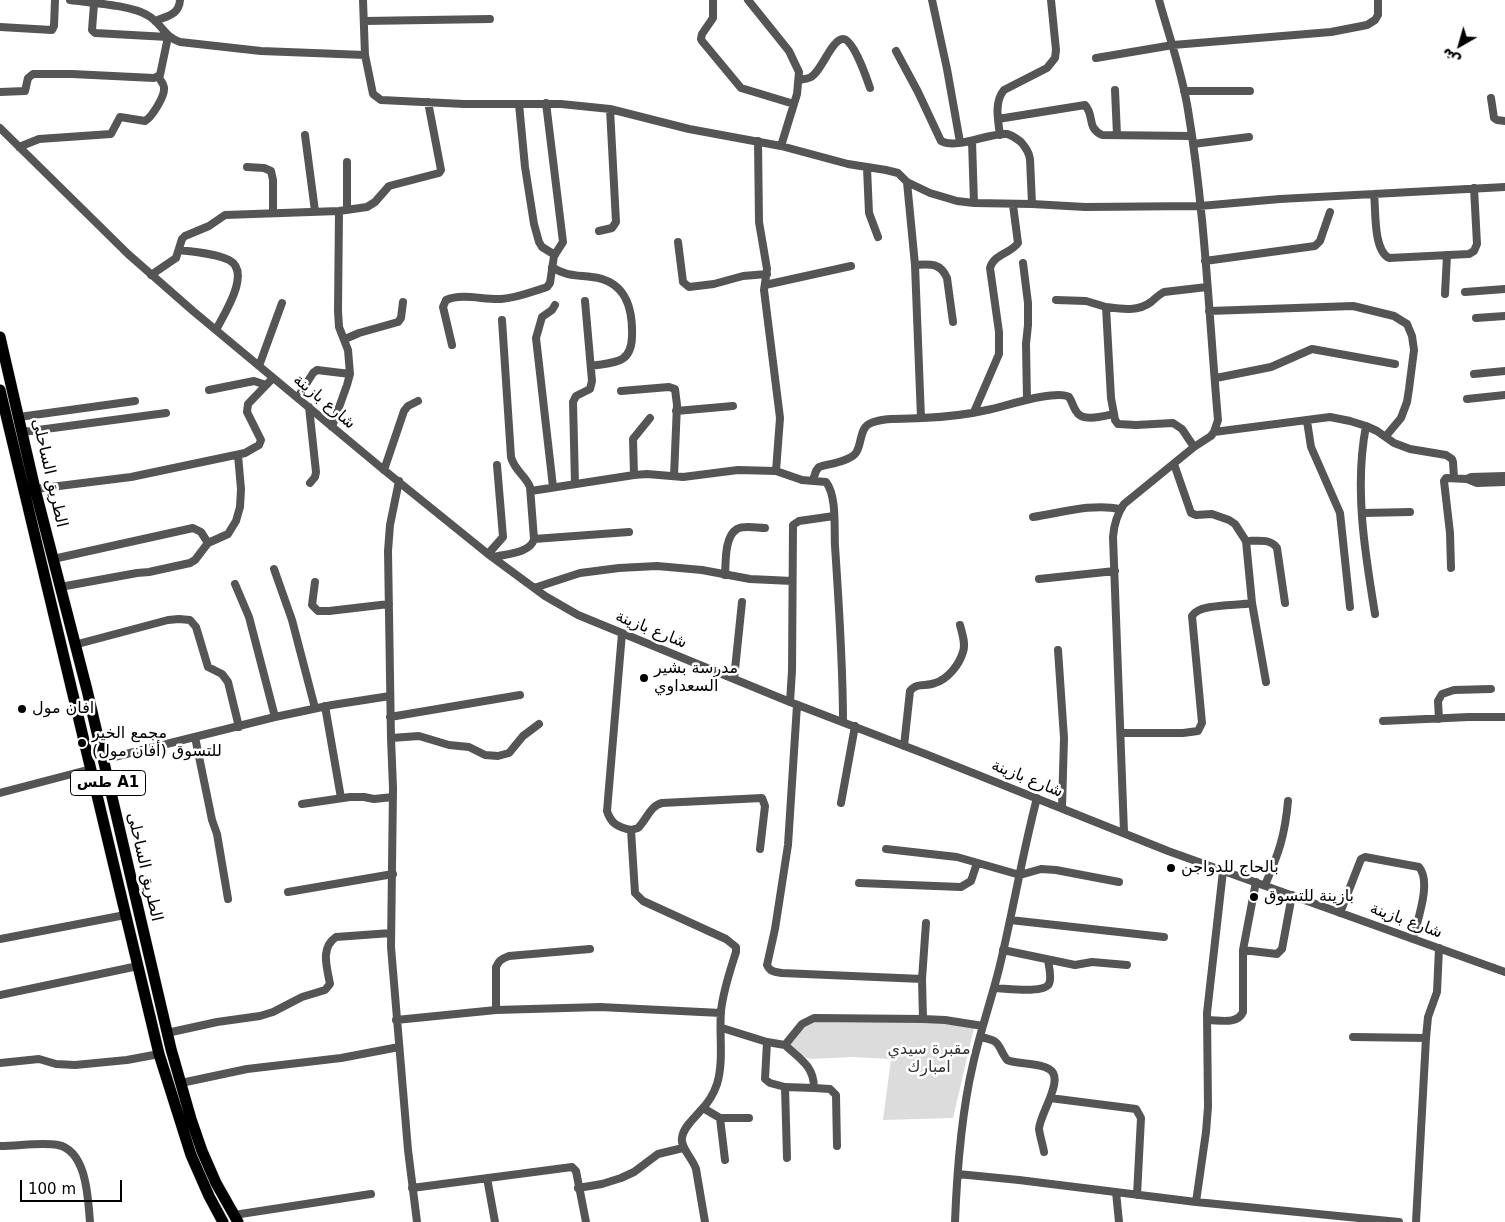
<!DOCTYPE html>
<html>
<head>
<meta charset="utf-8">
<style>
  body { margin:0 }
  #map { position:relative; width:1505px; height:1222px; overflow:hidden; background:#fff; font-family:"DejaVu Sans","Noto Naskh Arabic",sans-serif }
  canvas { display:block }
  .north { position:absolute; left:1435px; top:20px; width:50px; height:50px; -webkit-text-stroke:4px #fff; paint-order:stroke; rotate:218deg; font-size:14px; font-weight:700; line-height:20px; text-align:center; color:#000 }
  .north::after { content:''; display:block; margin:auto; width:18px; height:22px; background:#000; clip-path:polygon(50% 0,100% 100%,50% 72%,0 100%) }
  .scale { position:absolute; left:20px; top:1180px; width:102px; height:22px; box-sizing:border-box; border:2px solid #000; border-top:0; padding-left:6px; font-size:15px; line-height:18px; white-space:nowrap; color:#000; -webkit-text-stroke:4px #fff; paint-order:stroke }
</style>
</head>
<body>
<div id="map">
<canvas width="1505" height="1222"></canvas>
<div class="north">ش</div>
<div class="scale">100 m</div>
</div>
<script>
const ctx = document.querySelector('canvas').getContext('2d');
ctx.lineJoin = 'round';
function fillPath(path, color) { ctx.fillStyle = color; ctx.fill(path, 'evenodd'); }
function stroke(path, color, width, dash) { ctx.strokeStyle = color; ctx.lineWidth = width; ctx.lineCap = dash ? 'butt' : 'round'; ctx.setLineDash(dash || []); ctx.stroke(path); }
function drawText(font, color, halo, rows, align = 'center') {
  ctx.font = font + ' "DejaVu Sans","Noto Naskh Arabic",sans-serif'; ctx.lineWidth = 5; ctx.setLineDash([]); ctx.textBaseline = 'middle'; ctx.strokeStyle = halo; ctx.fillStyle = color; for (const [text, x, y, turn = 0] of rows) {
    ctx.save(); ctx.translate(x, y); ctx.rotate((+turn || 0) * Math.PI / 180); ctx.textAlign = isNaN(turn) ? turn : align; if (halo) ctx.strokeText(text, 0, 0); ctx.fillText(text, 0, 0); ctx.restore();
  }
}
fillPath(new Path2D(`
  M808,1020L949,1023L974,1028L953,1118L883,1120L891,1059L852,1057L811,1059L796,1054L787,1041Z`), '#dcdcdc');
const highway = new Path2D(`
  M0,337L35,489L87,690L171,1049L191,1119L202,1151L216,1183L238,1222
  M0,390L159,1054L191,1155L209,1196L223,1222`);
stroke(highway, '#dbdbdb', 12);
stroke(new Path2D(`
  M70,0C91,3 130,5 147,15C161,22 164,37 180,42L261,51L365,55
  M363,0L365,55L373,94L381,100L464,104H561L610,109L689,129L781,146L848,164L886,170L898,173L907,182L930,193L957,201L974,203L1032,204L1085,207L1200,206L1280,199L1505,187
  M713,0V18L702,34L701,39L702,41L741,88L794,104
  M748,0L789,51L799,72L797,94L781,146
  M932,0L947,69L960,142
  M155,21C167,16 179,15 180,0
  M364,21L490,19
  M0,27L52,30L54,26L55,0
  M896,51L918,92L941,141C957,150 990,132 1007,134C1012,135 1017,139 1021,142C1026,148 1029,152 1030,159L1032,204
  M1096,58L1173,45L1331,32L1367,25L1375,20L1378,15V0
  M800,80C803,79 808,79 811,77C816,74 820,67 823,62C827,56 835,39 843,39C853,38 867,79 870,88
  M1115,90L1117,135
  M1184,91H1250
  M0,92L25,91L28,78L33,74H72L154,78L160,75L168,37L95,33L92,30L94,4
  M1491,98L1494,118L1497,120L1505,121
  M519,104L525,167L534,224L539,242L542,247L555,255
  M998,119L1085,105C1095,116 1086,127 1102,135L1191,136
  M0,128L128,254L193,311L384,470L488,554L545,596L578,615L790,702L928,755L1168,851L1505,972
  M305,135L315,211
  M1000,135C998,120 994,102 1004,90L1047,68L1055,58L1056,50L1051,0
  M758,141L759,222L767,269L764,290L780,418L776,471
  M972,141L974,203
  M1193,144L1249,137
  M19,147L39,139L111,134L120,117L145,121C152,117 165,96 164,88C164,84 160,80 158,76
  M347,162V210
  M247,167L264,168L271,171L273,180V213
  M867,168L869,213L878,237
  M907,182L915,265L921,418
  M1374,194C1376,210 1373,250 1389,258L1469,254L1474,251L1477,244L1474,188
  M599,231L612,228L616,222L610,109
  M678,242L683,282L689,287L714,284L743,276L767,274
  M179,250C195,252 214,253 229,260C252,272 224,314 216,330
  M1205,261L1315,246L1320,241L1330,212
  M1023,263L1028,303V325L1026,344L1027,400
  M915,265C929,264 940,262 947,278L953,322
  M552,267C565,276 577,275 592,277C626,281 633,308 632,337C631,365 613,362 591,366
  M151,275L176,258L182,239L185,236L209,226L225,215L339,211L367,207L375,202L389,186L439,173L441,170L428,102
  M765,285L851,266
  M1465,292L1505,289
  M1445,294L1447,255
  M1056,300L1086,301L1106,307
  M1209,311L1353,306L1394,316L1402,321L1407,324L1412,336L1414,350L1409,389L1407,402L1401,418L1386,436
  M1476,318L1505,316
  M345,339L359,333L398,322L401,318L403,302
  M452,345L443,307L446,300C463,293 483,300 501,299C517,298 531,292 547,287L550,283L554,256L563,242L546,103
  M259,366L282,303
  M1474,374L1505,371
  M1216,378L1271,367L1312,349L1395,364
  M209,390L254,381L266,385
  M621,391L669,387L675,389L677,405L674,476
  M298,397L313,373L317,370L350,374
  M1467,399L1505,395
  M309,407L316,472L315,477L310,483
  M676,411L733,406
  M974,412L999,354V332L990,268C994,254 1010,254 1018,243L1013,205
  M1114,414L1111,398L1106,307C1121,309 1138,312 1151,302C1156,298 1158,295 1164,292L1207,287
  M19,417L135,401
  M1307,421L1311,447L1340,513L1350,607
  M1366,426C1354,488 1365,553 1375,614
  M332,427L347,385L350,374L348,350L339,327L338,311L339,211
  M23,432L166,413
  M1214,432L1330,417L1350,421L1366,426L1377,431L1394,443L1410,449L1446,455L1452,459L1453,462L1454,478
  M1174,464L1191,513L1196,515L1212,514L1229,520L1235,524L1246,541L1252,603L1266,682
  M384,470L404,411L408,406L418,401
  M634,475L633,439L650,418
  M1467,479L1477,483L1505,482
  M813,480L816,471L819,467C829,464 849,461 855,454C862,447 859,429 869,424C882,417 907,419 922,418C943,417 966,415 987,410C1003,407 1056,389 1069,397C1072,401 1073,407 1076,411C1082,423 1104,416 1114,414L1115,420L1118,424L1136,425L1173,423L1182,429L1194,447
  M399,481L390,525L388,551L391,738L393,788L391,947L408,1150L417,1222
  M575,484L573,402L576,396L590,389L592,381L585,301
  M553,487L536,338L542,317L552,310L555,305
  M35,489L131,477L245,453L259,445L261,440L247,412L248,404L273,378
  M531,491L634,475L647,474L683,477L738,470L776,471L802,480L826,482C837,496 834,528 835,546C839,605 843,663 843,722
  M1363,513L1410,512
  M1033,517C1060,513 1092,503 1120,509
  M534,539L629,532
  M1246,541C1257,541 1270,538 1277,548L1285,603
  M488,554L503,537L497,465
  M494,557C506,554 531,553 534,539L530,487C526,476 514,470 511,457L502,320
  M53,559L193,528L201,532L208,543
  M1451,568L1450,533L1444,481L1446,478L1467,479L1471,477L1505,476
  M274,569L292,620L315,708
  M725,575C726,563 724,537 737,529C744,525 757,528 765,528
  M1039,579L1115,571
  M315,582L312,605L318,611H329L389,604
  M235,584L249,617L275,717
  M60,587L137,573L149,572L190,563L195,560L208,543L228,534L236,521L240,507L241,489L238,455
  M534,588L580,573L619,568L657,566L702,570L750,579L792,581
  M622,633L607,811C611,824 618,827 631,830L635,893L643,901L726,939L736,947V952C730,971 723,991 721,1011C719,1035 724,1061 717,1084C714,1093 708,1103 701,1110C695,1118 683,1127 682,1138C680,1147 693,1159 696,1169L705,1222
  M74,645L168,620L179,619L190,620L196,627L208,667L222,674L228,682L239,727
  M1058,650L1064,738L1062,808
  M734,679L742,602
  M790,702L792,671L793,525L799,521L834,516
  M797,705L788,845L775,929L767,965C770,972 775,972 782,973L922,979L923,1019
  M325,706L341,798
  M390,717L520,695
  M1439,719L1438,701L1442,694L1454,690L1491,689
  M1383,721L1469,717H1505
  M1121,733H1183L1198,731L1202,723L1192,616C1199,603 1238,606 1252,603
  M195,737L212,820L217,834L228,899
  M391,738L419,736L449,745L469,747L485,755L498,756L509,753L523,736L539,724
  M904,746L910,691C917,682 926,687 935,683C948,679 959,665 963,652C966,644 962,633 960,625
  M102,760L275,717L332,705L390,696
  M0,793L91,769
  M841,803L855,726
  M302,804L350,797H364L374,799L393,797
  M631,830L638,828C647,819 650,806 662,803L762,798L765,806L760,849
  M1124,832L1113,537C1114,524 1117,514 1124,504L1194,447L1211,436L1214,432L1218,420C1209,318 1205,212 1188,110C1182,72 1169,36 1159,0
  M886,849L957,857L1020,875L1041,869L1056,870L1119,882
  M859,883L961,887L971,881L977,863
  M1265,885C1279,853 1285,835 1288,801
  M288,892L393,874
  M1340,913L1361,859L1365,857L1419,867C1432,882 1417,921 1413,939
  M1010,920L1164,937
  M0,939L125,915
  M1003,950L1075,965L1092,962L1127,965
  M1243,950L1277,954L1282,949L1292,895
  M922,979L926,923
  M994,988C1005,988 1043,994 1049,984C1052,978 1049,967 1048,960
  M0,995L138,966
  M496,1010L600,1007L721,1013
  M396,1020L496,1010V967C499,960 502,959 509,956L590,949
  M1207,1020C1220,1020 1237,1025 1243,1012V950L1256,882
  M722,1028L767,1042L785,1045L802,1024L814,1018L923,1019L945,1020L983,1026
  M167,1033L217,1022L260,1016L273,1012L302,997L325,990L330,984C327,967 320,948 336,937L391,933
  M980,1037C1003,1041 996,1045 1007,1060C1020,1065 1037,1062 1049,1069C1066,1078 1039,1115 1039,1129C1040,1137 1043,1145 1044,1152
  M1353,1037L1426,1038
  M767,1042L765,1079L770,1083L785,1087
  M785,1045C800,1059 814,1066 814,1088L830,1089L836,1095L837,1146
  M0,1063L39,1059L56,1064L75,1065L127,1060L159,1054
  M181,1083L247,1069L341,1058L399,1047
  M1050,1098L1136,1109L1141,1118L1137,1195
  M703,1108L720,1118H749
  M720,1118L725,1160
  M0,1146C19,1146 40,1142 58,1145C87,1151 88,1199 90,1222
  M787,1158L785,1087L814,1088
  M958,1174L1019,1180L1196,1202L1399,1222
  M487,1178L495,1222
  M412,1188L572,1167L576,1171L586,1222
  M578,1188L602,1184L621,1178L634,1172L658,1154L683,1148
  M1116,1192L1119,1222
  M1196,1202L1206,1132L1208,1107L1207,1013L1223,871
  M234,1215L371,1194
  M955,1222C957,1170 961,1115 973,1064C980,1032 991,1001 999,969C1013,912 1022,855 1037,798
  M1416,1222L1426,1038L1428,1017L1437,992L1439,948`), '#555', 8);
stroke(highway, '#000', 11);
for (const [x, y, r, color] of [
  [644,678,5,"#000"],
  [22,709,5,"#000"],
  [82,743,5,"#000"],
  [1171,868,5,"#000"],
  [1254,897,5,"#000"]
]) { const dot = new Path2D(); dot.arc(x, y, r, 0, 2 * Math.PI); ctx.fillStyle = color; ctx.fill(dot); stroke(dot, '#fff', 2); }
for (const [x, y, w] of [
  [108,783,75]
]) { const box = new Path2D(); box.roundRect(x - w / 2, y - 12.5, w, 25, 4); ctx.fillStyle = '#fff'; ctx.fill(box); stroke(box, '#000', 1); }
drawText('bold 15px', '#000', null, [
  ["طس A1",108,783]
]);
drawText('16px', '#000', '#fff', [
  ["شارع بازينة",324,402,40],
  ["الطريق الساحلى",49,473,77],
  ["شارع بازينة",651,630,22],
  ["شارع بازينة",1027,779,22],
  ["الطريق الساحلى",144,867,77],
  ["شارع بازينة",1406,921,20]
]);
drawText('16px', '#000', '#fff', [
  ["مدرسة بشير",654,669],
  ["السعداوي",654,687],
  ["افان مول",32,709],
  ["مجمع الخير",92,734],
  ["للتسوق (أفان مول)",92,752],
  ["بالحاج للدواجن",1181,868],
  ["بازينة للتسوق",1264,897]
], 'left');
drawText('16px', '#333', '#fff', [
  ["مقبرة سيدي",929,1050],
  ["امبارك",929,1068]
]);
</script>
</body>
</html>
